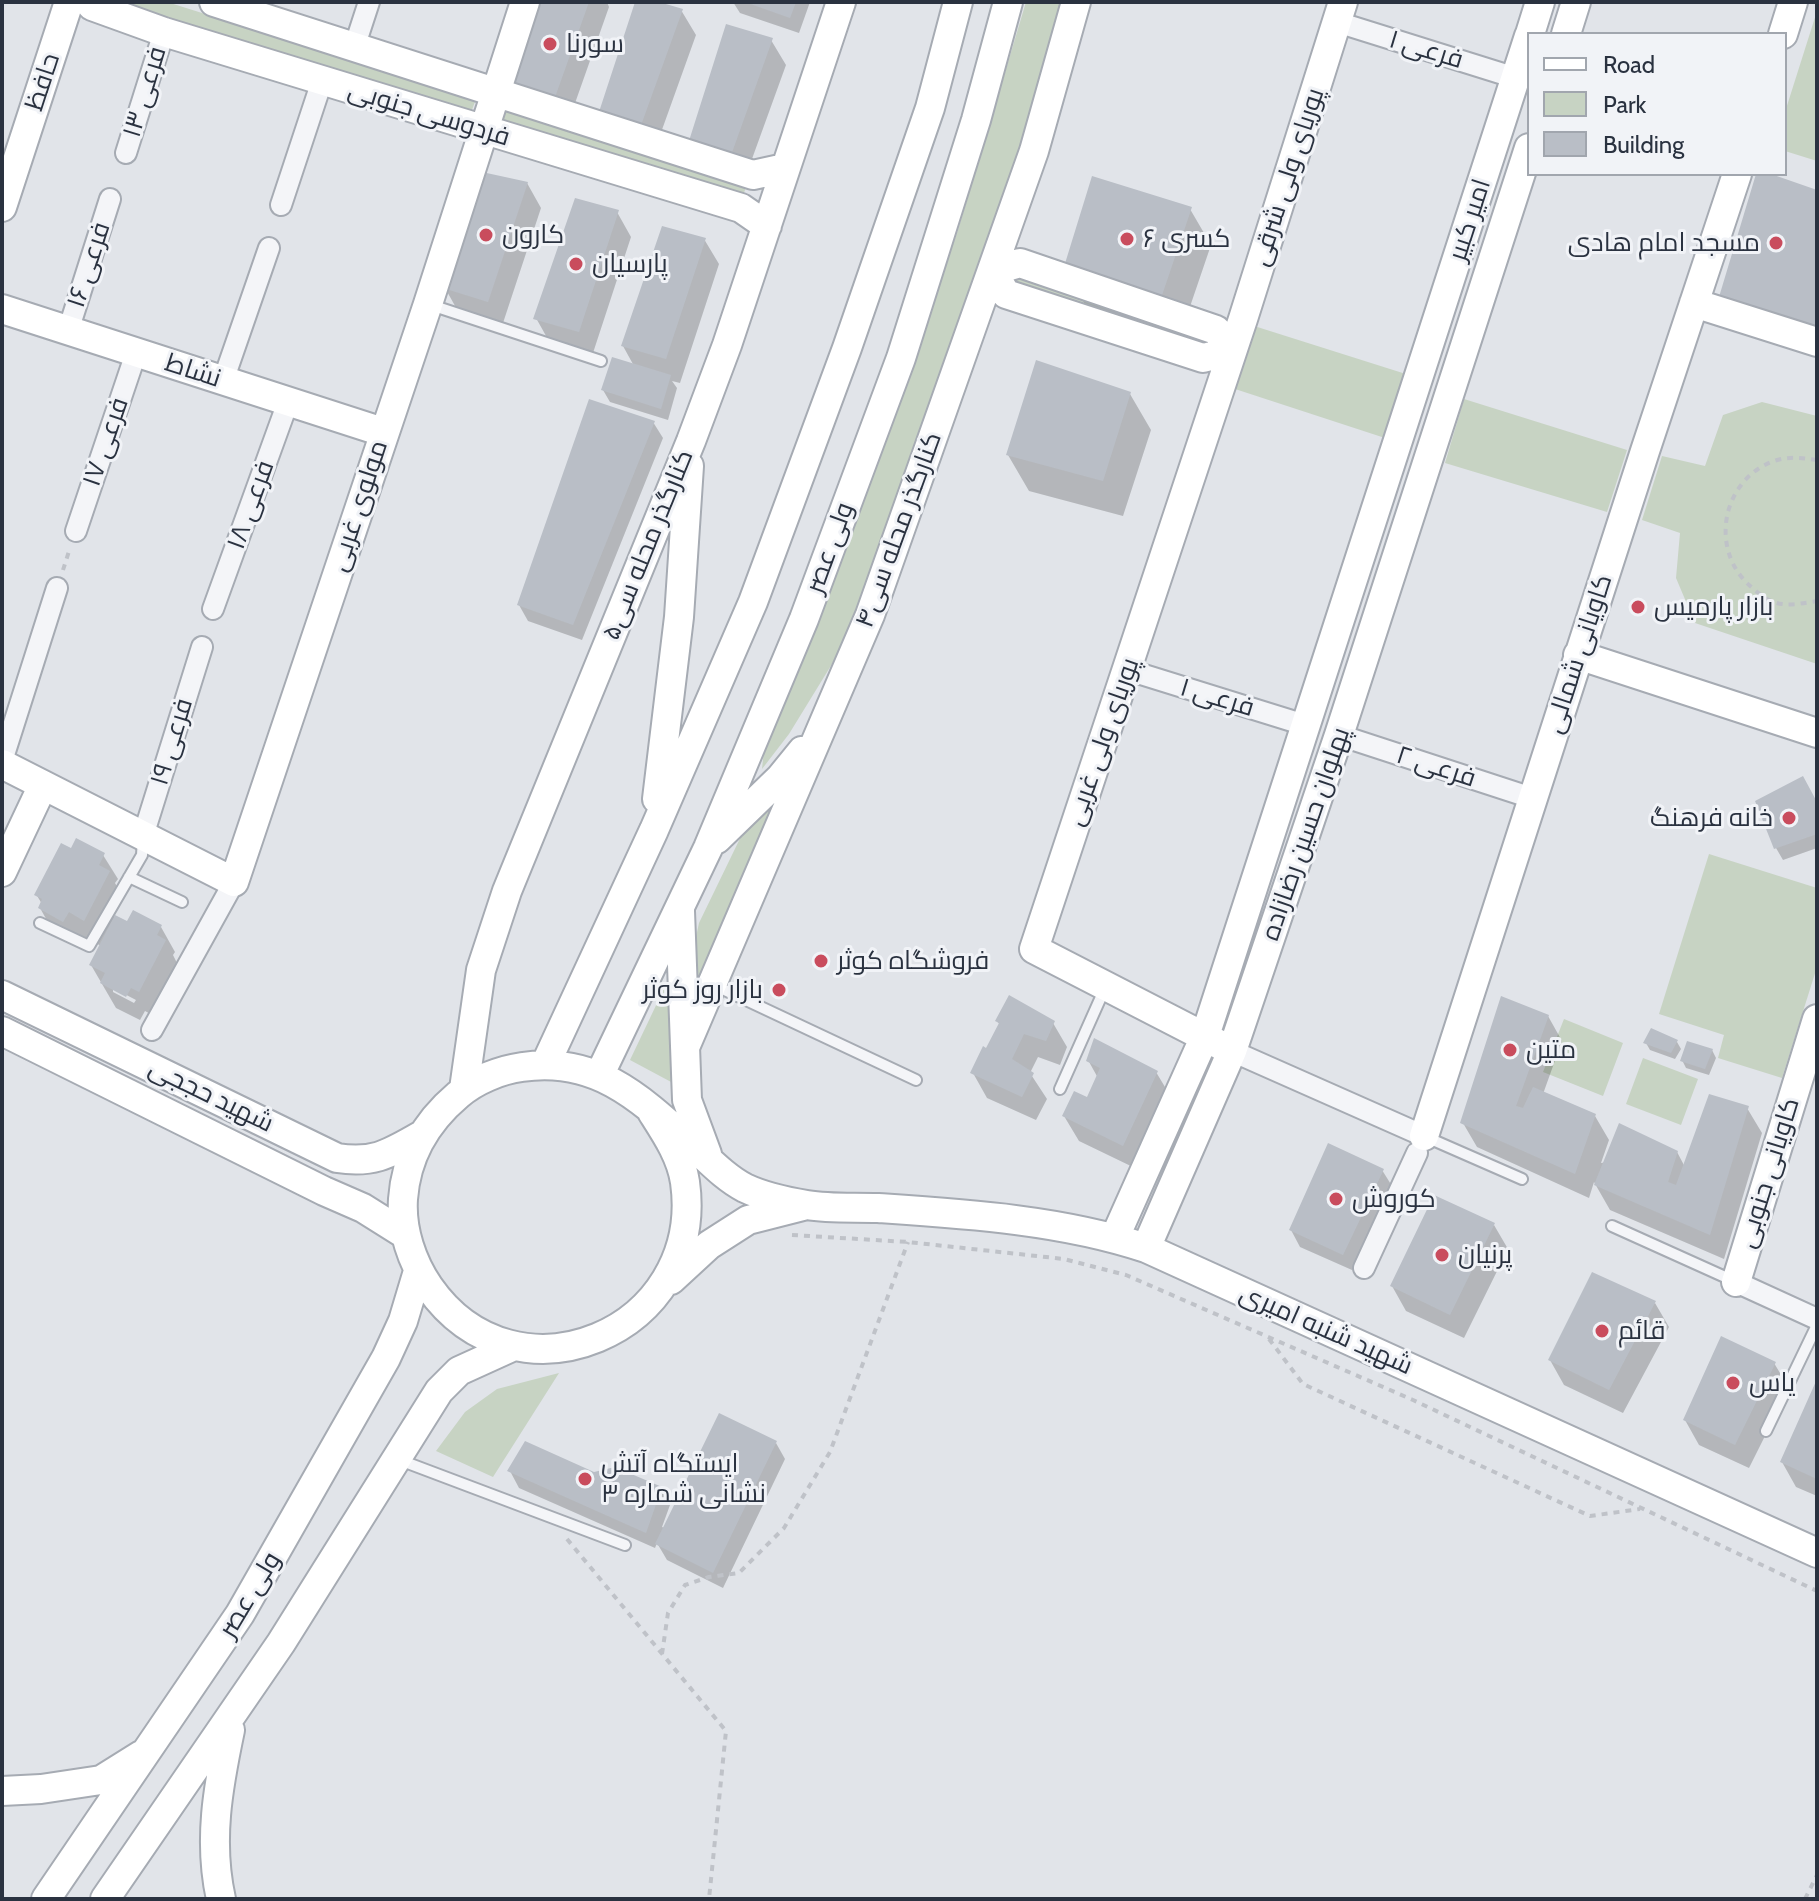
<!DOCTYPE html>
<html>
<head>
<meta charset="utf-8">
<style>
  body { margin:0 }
  #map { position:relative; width:1819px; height:1901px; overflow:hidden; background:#e1e4e9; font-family:Cabin,sans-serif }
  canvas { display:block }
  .frame { position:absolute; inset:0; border:4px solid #2a3240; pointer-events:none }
  .legend { position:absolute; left:1527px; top:32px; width:260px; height:144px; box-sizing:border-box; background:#f1f3f7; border:2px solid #a1a6ae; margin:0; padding:10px 14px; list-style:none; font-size:24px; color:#2a3240 }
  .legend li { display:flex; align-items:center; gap:16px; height:40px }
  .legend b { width:40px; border:2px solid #a1a6ae }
</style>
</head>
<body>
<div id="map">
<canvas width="1819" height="1901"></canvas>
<div class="frame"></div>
<ul class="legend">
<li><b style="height:10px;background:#fff"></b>Road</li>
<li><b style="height:22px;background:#c7d3c3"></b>Park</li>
<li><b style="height:22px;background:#b9bec6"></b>Building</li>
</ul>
</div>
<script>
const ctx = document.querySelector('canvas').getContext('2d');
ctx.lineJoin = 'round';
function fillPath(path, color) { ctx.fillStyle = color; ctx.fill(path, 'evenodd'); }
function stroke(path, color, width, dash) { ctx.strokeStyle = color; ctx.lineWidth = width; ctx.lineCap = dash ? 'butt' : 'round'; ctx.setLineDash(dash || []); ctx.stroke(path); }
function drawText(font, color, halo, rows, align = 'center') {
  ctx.font = font + ' Cabin,Cairo,sans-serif'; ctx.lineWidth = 6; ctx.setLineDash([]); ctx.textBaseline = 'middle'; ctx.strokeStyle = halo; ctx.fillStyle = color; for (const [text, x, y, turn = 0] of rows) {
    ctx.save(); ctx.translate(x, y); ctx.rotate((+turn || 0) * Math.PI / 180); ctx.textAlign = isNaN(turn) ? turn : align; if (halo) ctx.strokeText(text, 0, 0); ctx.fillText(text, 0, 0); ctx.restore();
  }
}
fillPath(new Path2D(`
  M106,2H167L476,99L469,118Z
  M1026,2H1064L1036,102L851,633L789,734L762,769L764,750L894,414L958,230Z
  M1817,11V161L1785,151V112Z
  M503,105L749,179L741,201L498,121Z
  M1003,272L1213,334L1207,350L1011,290Z
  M1251,325L1409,375L1388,439L1232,388Z
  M1464,399L1627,450L1607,512L1445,463Z
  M1762,402L1817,416V664L1695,623L1676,578L1680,533L1642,520L1662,456L1705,466L1723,415Z
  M792,761L701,981L691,960L699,923L747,824Z
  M1709,854L1817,888V967L1782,1078L1718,1058L1724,1035L1659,1014Z
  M670,976L673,1083L630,1060Z
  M1564,1019L1623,1043L1603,1096L1543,1072Z
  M1643,1058L1698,1079L1681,1125L1626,1104Z
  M559,1373L493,1477L436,1451L465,1412L497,1389Z`), '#c7d3c3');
fillPath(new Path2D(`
  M542,2H607L609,7L568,123L528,111Z
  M637,2H652L681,10L696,35L654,152L614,139Z
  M733,2H810L799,33L740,13Z
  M771,40L786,65L744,181L704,169Z
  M1758,174L1817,192V338L1731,313Z
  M527,183L541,208L502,326L459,313L445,288Z
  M1190,209L1211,245L1180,336L1086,306L1065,270Z
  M617,212L631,237L592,356L550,343L536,318Z
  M704,239L719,264L680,383L672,381L677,388L668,420L610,402L603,390L634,366L623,346Z
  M1130,394L1151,430L1123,516L1029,491L1008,455Z
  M653,422L663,438L582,640L528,621L519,605Z
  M1817,805V848L1783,860L1776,848Z
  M71,850L103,855L118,879L115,883L123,897L113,916L128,924L161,927L175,952L173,955L179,967L154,1016L145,1011L140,1020L116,1008L91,965L101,946L83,936L78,946L54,933L40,908L42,904L36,894ZM113,988L136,1000L134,1003L113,992Z
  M1548,1016L1562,1041L1543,1094L1595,1116L1609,1140L1601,1163L1677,1152L1685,1167L1747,1108L1762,1133L1724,1259L1610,1210L1594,1182L1589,1198L1477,1147L1463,1123Z
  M997,1021L1053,1023L1067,1047L1060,1065L1038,1057L1030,1073L1047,1099L1036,1120L987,1098L973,1073L1000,1025Z
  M1677,1042L1681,1049L1675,1059L1650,1050L1646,1043Z
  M1712,1050L1716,1058L1709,1075L1686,1068L1682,1060Z
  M1088,1060L1156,1072L1171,1097L1137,1169L1079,1141L1064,1116L1088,1100L1098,1078Z
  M1382,1170L1392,1186L1352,1270L1300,1247L1291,1230Z
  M1494,1225L1508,1249L1464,1338L1406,1311L1392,1286Z
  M1655,1303L1669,1327L1623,1413L1564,1385L1550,1360Z
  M1774,1363L1789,1388L1749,1468L1699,1445L1685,1420Z
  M1817,1384V1496L1796,1487L1782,1462Z
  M776,1443L785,1459L723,1588L667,1560L657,1543L655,1548L519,1488L510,1471L594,1474L661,1489L670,1505L662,1527L665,1528Z`), '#0003');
fillPath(new Path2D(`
  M539,2H589L554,100L512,86Z
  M635,2H659L683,9L640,128L598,115Z
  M745,2H796L790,18Z
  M726,24L773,38L730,158L688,144Z
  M482,172L528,182L488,302L443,288Z
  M1756,174H1771L1817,190V326L1719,297Z
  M1092,176L1192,207L1160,301L1063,270Z
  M575,198L619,210L579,332L533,319Z
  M662,226L706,238L666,359L621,346Z
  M612,357L671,375L661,409L601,390Z
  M1036,360L1131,392L1103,481L1006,455Z
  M589,399L655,421L573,625L517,605Z
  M1803,776L1817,802V834L1774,849L1755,801Z
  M76,838L105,853L99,865L110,871L84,921L69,912L63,922L38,908L42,899L34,895L61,843L71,848Z
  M133,910L162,925L157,935L166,940L139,992L131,988L126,997L100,983L105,973L89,965L115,915L127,921Z
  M1009,995L1055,1021L1046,1041L1024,1034L1012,1059L1034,1073L1022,1097L970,1073L983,1046L986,1048L999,1023L995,1021Z
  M1501,996L1549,1015L1516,1106L1523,1108L1533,1087L1596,1114L1575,1174L1460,1123Z
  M1651,1028L1678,1040L1671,1053L1643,1043Z
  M1094,1038L1158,1071L1123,1146L1062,1116L1074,1091L1087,1097L1100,1068L1086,1061Z
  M1687,1041L1713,1049L1705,1069L1680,1061Z
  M1709,1094L1749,1106L1710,1235L1594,1185L1619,1123L1678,1151L1668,1182L1676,1185Z
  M1328,1143L1384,1169L1343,1255L1289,1230Z
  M1434,1195L1495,1223L1450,1315L1390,1286Z
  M1592,1272L1656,1301L1609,1390L1548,1360Z
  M1721,1336L1776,1362L1735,1445L1683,1420Z
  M1817,1379V1479L1780,1462Z
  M719,1413L777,1441L713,1573L655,1544Z
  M525,1441L594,1472L615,1467L662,1487L646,1533L507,1471Z`), '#b9bec6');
const lane = new Path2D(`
  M428,304L601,361
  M129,877L182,902
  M40,923L89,946L142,855L143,838
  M714,985L916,1080
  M1060,1089L1105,988
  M1426,1137L1522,1179
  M1612,1226L1734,1281
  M1766,1431L1817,1325
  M397,1459L625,1545`);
const street = new Path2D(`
  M1337,22L1516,78
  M354,48L369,2
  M126,153L164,32
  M281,205L322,81
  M68,331L110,199
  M223,381L269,248
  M76,531L136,353
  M213,609L288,402
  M1128,670L1305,725
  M1339,735L1532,798
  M2,761L57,588
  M143,836L202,647
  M152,1030L234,882
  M1232,1051L1424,1136
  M1364,1268L1417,1153
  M1736,1282L1817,1319`);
const secondary = new Path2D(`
  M89,2L92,6L164,32L741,208L767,226
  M214,2L753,175L785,168
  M1530,34L1540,2
  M1566,34L1576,2
  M1783,34L1793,2
  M2,207L69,2
  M1020,263L1216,330L1232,351L1203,358L1006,294L992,271Z
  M1694,303L1817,342
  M2,309L383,432
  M1578,655L1817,733
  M2,764L234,882L428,304L525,2
  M657,799L679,617L689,466
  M717,839L780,778L802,751
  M2,872L43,785
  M680,911L687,1100L707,1154
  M2,995L337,1158C375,1164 390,1153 422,1135
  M2,1031L324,1191L363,1208L406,1235
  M686,1045L870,615L1034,151L1076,2
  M1232,1051L1034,949L1243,319L1343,2
  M546,1063L654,830L753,602L847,348L930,108L958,2
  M600,1074L708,848L804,619L901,358L976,120L1008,2
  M464,1089L481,970L507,891L691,441L727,345L841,2
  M652,1112C666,1134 681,1156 685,1182C706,1332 516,1412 429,1287C412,1262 401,1230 403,1199C406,1157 426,1122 458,1095C475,1080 500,1070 522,1067C595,1056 639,1097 690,1143C708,1159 724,1177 745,1188C762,1196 788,1202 807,1205C830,1209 855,1207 878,1208C967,1214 1062,1220 1146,1248L1817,1553
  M1424,1136L1645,451L1737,174
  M1115,1237L1205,1036L1529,36
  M1146,1248L1232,1051L1339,735L1529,148
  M671,1280L709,1245L748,1220L803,1206
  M1736,1282L1817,1019
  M2,1791L41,1789L101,1780L141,1755
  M46,1899L240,1614L386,1358L403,1321L418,1271
  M105,1899L281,1643L439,1391L459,1371L514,1346
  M221,1899C208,1841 218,1787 230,1730`);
stroke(lane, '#a6abb3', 14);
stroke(street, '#a6abb3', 24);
stroke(secondary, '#a6abb3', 32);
stroke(new Path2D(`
  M1817,460C1802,458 1788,456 1774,461C1723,479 1709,547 1748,584C1755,590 1764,599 1774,602C1786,607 1804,603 1817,601
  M63,570L70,548
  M792,1235L908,1242L1064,1259L1126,1275L1413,1400L1817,1591
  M1269,1339L1303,1384L1590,1516L1640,1509
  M567,1539L726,1731L709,1899
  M662,1654L668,1613L685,1585L709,1577L739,1573L784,1528L830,1452L908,1242
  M1805,1899L1817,1875`), '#bfc2c8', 4, [6, 6]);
stroke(lane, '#f4f5f8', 10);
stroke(street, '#f4f5f8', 20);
stroke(secondary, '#fff', 28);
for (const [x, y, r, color] of [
  [550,44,8,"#c94c5d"],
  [486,235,8,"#c94c5d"],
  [1127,239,8,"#c94c5d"],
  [1776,243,8,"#c94c5d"],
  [576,264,8,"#c94c5d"],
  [1638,607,8,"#c94c5d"],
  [1789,818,8,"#c94c5d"],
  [821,961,8,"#c94c5d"],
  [779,990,8,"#c94c5d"],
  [1510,1050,8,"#c94c5d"],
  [1336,1199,8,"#c94c5d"],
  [1442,1255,8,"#c94c5d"],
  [1602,1331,8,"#c94c5d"],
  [1733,1383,8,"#c94c5d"],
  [585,1479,8,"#c94c5d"]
]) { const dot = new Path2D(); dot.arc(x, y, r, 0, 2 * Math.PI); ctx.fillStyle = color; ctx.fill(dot); stroke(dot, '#f1f3f7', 3); }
drawText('26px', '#2a3240', '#f1f3f7', [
  ["سورنا",566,44],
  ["کارون",502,235],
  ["کسری ۶",1143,239],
  ["مسجد امام هادی",1760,243,"right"],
  ["پارسیان",592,264],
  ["بازار پارمیس",1654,607],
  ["خانه فرهنگ",1773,818,"right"],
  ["فروشگاه کوثر",837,961],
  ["بازار روز کوثر",763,990,"right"],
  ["متین",1526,1050],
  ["کوروش",1352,1199],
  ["پرنیان",1458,1255],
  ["قائم",1618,1331],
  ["یاس",1749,1383],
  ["ایستگاه آتش",601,1464],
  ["نشانی شماره ۳",601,1494]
], 'left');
drawText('26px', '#2a3240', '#f1f3f7', [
  ["فرعی ۱",1426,50,17],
  ["حافظ",43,82,-72],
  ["فرعی ۱۳",145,92,-73],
  ["فردوسی جنوبی",429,114,17],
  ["پوریای ولی شرقی",1288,177,-72],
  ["امیر کبیر",1470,220,-72],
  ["فرعی ۱۶",89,265,-72],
  ["نشاط",193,371,18],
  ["فرعی ۱۷",106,442,-71],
  ["فرعی ۱۸",251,505,-70],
  ["مولوی غربی",359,506,-72],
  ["کنارگذر محله سی۴",899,530,-70],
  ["کنارگذر محله سی۵",648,545,-68],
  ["ولی عصر",830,548,-70],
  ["کاویانی شمالی",1579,654,-72],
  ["فرعی ۱",1217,698,17],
  ["فرعی ۱۹",172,742,-73],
  ["پوریای ولی غربی",1103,742,-71],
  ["فرعی ۲",1436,767,18],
  ["پهلوان حسین رضازاده",1306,834,-71],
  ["شهید حججی",211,1096,26],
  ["کاویانی جنوبی",1769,1173,-73],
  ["شهید شنبه امیری",1326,1330,24],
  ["ولی عصر",250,1595,-59]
]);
</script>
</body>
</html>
